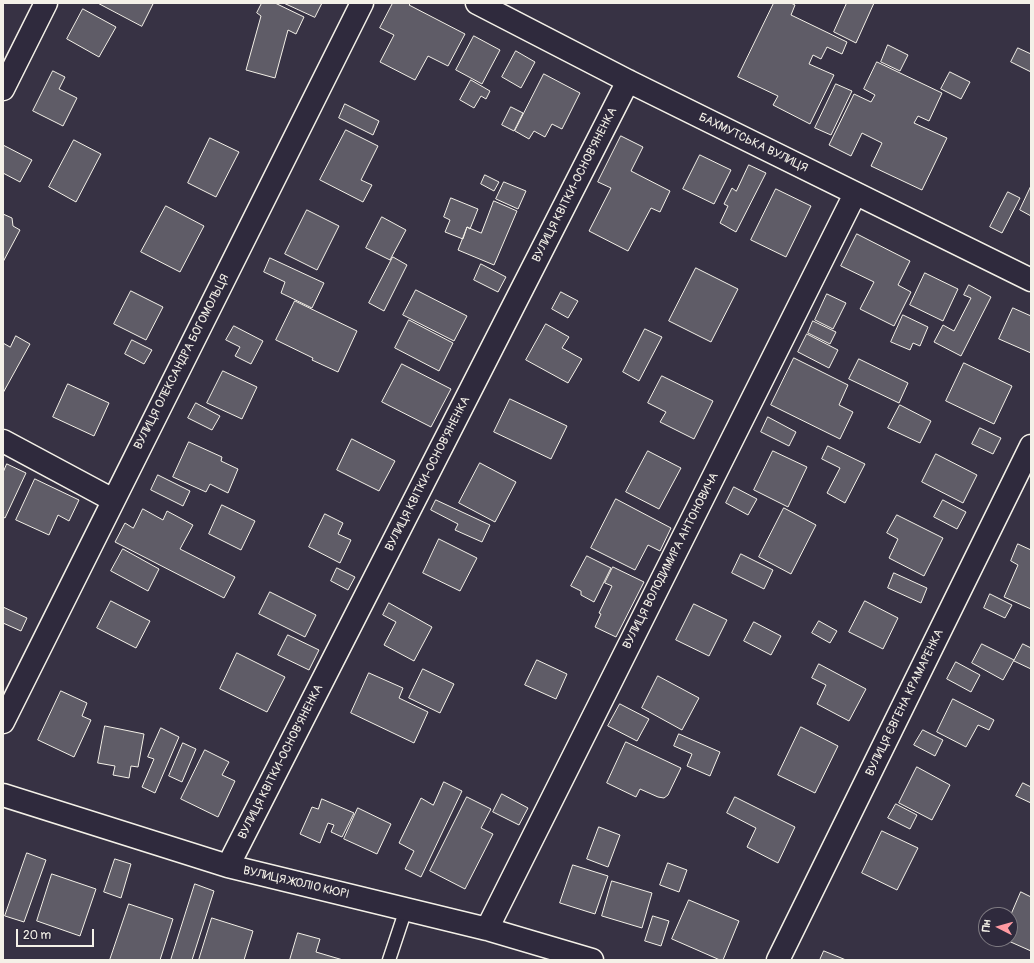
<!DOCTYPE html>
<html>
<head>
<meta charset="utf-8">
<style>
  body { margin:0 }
  #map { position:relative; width:1034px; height:963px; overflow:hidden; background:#373244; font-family:Pangolin,sans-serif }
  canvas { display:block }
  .frame { position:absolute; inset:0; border:4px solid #f4f1e8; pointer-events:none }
  .north { position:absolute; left:978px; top:907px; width:40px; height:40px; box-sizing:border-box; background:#2f2a3d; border:1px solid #7e7a81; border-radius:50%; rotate:276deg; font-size:11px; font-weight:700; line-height:16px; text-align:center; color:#f4f1e8 }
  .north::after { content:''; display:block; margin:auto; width:14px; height:18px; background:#ff9aa2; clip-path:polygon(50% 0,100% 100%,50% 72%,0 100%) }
  .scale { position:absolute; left:16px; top:929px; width:78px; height:18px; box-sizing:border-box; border:2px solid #f4f1e8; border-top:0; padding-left:5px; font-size:12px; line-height:14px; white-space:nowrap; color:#f4f1e8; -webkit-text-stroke:3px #2f2a3d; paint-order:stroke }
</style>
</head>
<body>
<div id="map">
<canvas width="1034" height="963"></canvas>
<div class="frame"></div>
<div class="north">Пн</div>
<div class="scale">20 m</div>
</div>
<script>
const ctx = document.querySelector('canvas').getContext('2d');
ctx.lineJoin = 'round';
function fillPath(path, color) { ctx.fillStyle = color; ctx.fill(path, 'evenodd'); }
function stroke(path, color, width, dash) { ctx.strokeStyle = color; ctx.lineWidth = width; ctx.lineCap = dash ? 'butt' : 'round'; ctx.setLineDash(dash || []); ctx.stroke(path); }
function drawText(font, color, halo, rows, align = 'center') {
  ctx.font = font + ' Pangolin,sans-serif'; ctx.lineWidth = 3; ctx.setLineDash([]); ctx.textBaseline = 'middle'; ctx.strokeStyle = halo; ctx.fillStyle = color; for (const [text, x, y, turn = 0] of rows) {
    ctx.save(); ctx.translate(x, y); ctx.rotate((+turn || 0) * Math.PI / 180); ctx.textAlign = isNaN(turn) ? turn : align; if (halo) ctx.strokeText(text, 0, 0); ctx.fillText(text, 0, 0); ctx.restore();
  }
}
const building = new Path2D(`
  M98,3H151L153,4L142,26Z
  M262,3H275L304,17L296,34L288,30L275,78L246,70L261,16L257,13Z
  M284,3H322L315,17Z
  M393,3H411L409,5L465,34L448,66L428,56L415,80L380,62L394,35L380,28Z
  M774,3H791L795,5L791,15L847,42L842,54L827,47L821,59L813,55L809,64L834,75L810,124L773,105L778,96L738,77Z
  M847,3H874L856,43L834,32Z
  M83,9L116,27L99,57L67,39Z
  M474,36L500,50L482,84L456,70Z
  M888,45L908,55L900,71L881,62Z
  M1018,48L1031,54V72L1011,62Z
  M516,51L535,62L521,88L502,77Z
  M877,62L942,93L929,121L918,116L914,123L947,138L922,190L871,166L882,143L862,133L851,156L829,145L854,94L871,102L875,95L864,89Z
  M53,71L65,77L59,89L77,98L63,126L33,111Z
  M950,72L970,82L961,99L941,89Z
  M544,74L580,93L562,129L552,124L545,137L534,131L529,139L515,131Z
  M471,80L490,91L486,99L481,96L474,108L460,100Z
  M836,84L852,91L831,135L815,128Z
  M345,104L379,121L373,135L339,118Z
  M511,107L523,113L514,131L502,125Z
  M346,130L378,146L361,180L372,185L363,202L320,180Z
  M621,136L643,147L631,171L670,191L660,212L651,208L628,251L589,231L611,188L598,182Z
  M210,138L239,152L216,197L188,183Z
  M74,140L101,154L76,202L49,187Z
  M3,145L32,160L20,182L3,173Z
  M700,155L731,170L714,204L683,189Z
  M749,165L766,173L736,232L720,223L728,206L724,204L732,188L736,191Z
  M485,175L499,182L494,191L481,184Z
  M504,182L526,191L518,209L496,199Z
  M1031,186V216L1020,210Z
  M776,189L811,206L786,257L751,240Z
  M1008,192L1020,198L1002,233L990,227Z
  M451,198L478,209L470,229L467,227L463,239L445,232L450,220L444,217Z
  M494,201L517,211L494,265L458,250L467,227L481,233Z
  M166,206L204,226L180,272L141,252Z
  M307,210L339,226L317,270L285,254Z
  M3,214L12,218L13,226L20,230L3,262Z
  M382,217L406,230L390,260L366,248Z
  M857,234L910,261L898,285L911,292L894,326L860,309L874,282L841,266Z
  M393,257L407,265L384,311L369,303Z
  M270,258L324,283L312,308L281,293L285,282L264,272Z
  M481,264L506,277L498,292L474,280Z
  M696,268L738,289L711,342L669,321Z
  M925,273L958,289L943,321L910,305Z
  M969,285L991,297L961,356L934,342L943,325L954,331L971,298L964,295Z
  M416,290L467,316L454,341L403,315Z
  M131,291L163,307L146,340L114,324Z
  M561,292L578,301L568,318L552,309Z
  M827,294L846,303L833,329L815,320Z
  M295,301L357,331L338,372L312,360L313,358L276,340Z
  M1013,308L1031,316V353L999,339Z
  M903,315L928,327L920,346L913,343L910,350L891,342Z
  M409,320L453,343L439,371L395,348Z
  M813,321L836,332L830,344L808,333Z
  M546,324L569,337L562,348L582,359L568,383L526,360Z
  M234,326L263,341L251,364L235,356L240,347L226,340Z
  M645,329L662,337L639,381L623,372Z
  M807,334L838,350L829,368L798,352Z
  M16,336L30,344L3,393V343L10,347Z
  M132,340L152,350L144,364L125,354Z
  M794,358L848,385L839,405L853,412L840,439L771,405Z
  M859,359L908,383L899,403L849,379Z
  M964,363L1012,386L994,424L946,401Z
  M402,364L451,389L431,427L382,402Z
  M223,371L257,387L242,419L207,403Z
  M662,376L713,401L694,439L660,422L666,412L648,403Z
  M68,384L109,403L94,436L53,417Z
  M510,399L567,426L551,459L494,432Z
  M196,403L220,416L212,430L188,418Z
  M900,405L931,421L920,443L888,428Z
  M768,417L796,432L789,446L761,432Z
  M980,428L1001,438L993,454L972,444Z
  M352,439L395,461L379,491L337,470Z
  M189,442L222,457L221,461L238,469L228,493L210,484L206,492L173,477Z
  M828,446L865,464L845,503L827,493L840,468L822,459Z
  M648,451L681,468L659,509L626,492Z
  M773,451L807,467L788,507L754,490Z
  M936,454L977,475L963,503L922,482Z
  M480,463L516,482L495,522L459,503Z
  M7,464L26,473L5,518L3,517V473Z
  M158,475L190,491L183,506L151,490Z
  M35,479L79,500L69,521L58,515L49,535L16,520Z
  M734,487L757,499L748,515L726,503Z
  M616,499L671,528L660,551L648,545L635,570L591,548Z
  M436,500L490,525L482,542L455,530L458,524L431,510Z
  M943,500L966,512L957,529L934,517Z
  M222,505L255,521L241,550L209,534Z
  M784,508L816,525L791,574L759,557Z
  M143,509L163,520L167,511L193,525L180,549L235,577L224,598L115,542L125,523L133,528Z
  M325,514L343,523L338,534L351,540L340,563L309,547Z
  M897,515L943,538L924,576L889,558L898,539L887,533Z
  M439,539L477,558L460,591L423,573Z
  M1018,544L1031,550V609L1004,597L1018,565L1011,561Z
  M123,549L159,569L148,591L111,571Z
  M741,554L773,570L764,589L732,573Z
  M587,556L611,568L594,602L581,595V591L571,586Z
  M613,567L644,582L616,637L595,627L601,614L599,613L612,586L605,583Z
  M337,568L355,577L348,590L331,581Z
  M894,573L927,588L921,603L888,588Z
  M270,592L316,615L305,637L259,614Z
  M990,594L1012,605L1005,618L984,608Z
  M111,601L150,621L136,648L97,628Z
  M865,601L898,618L883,649L849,632Z
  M389,603L432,627L414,661L384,645L396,622L383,615Z
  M694,604L727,620L709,656L676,640Z
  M3,607L27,618L21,631L3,623Z
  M819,621L837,631L830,643L812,633Z
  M754,622L781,636L771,655L744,641Z
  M288,635L319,650L309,670L278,655Z
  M982,644L1014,660L1003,680L972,663Z
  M1023,644L1031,648V669L1014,661Z
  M237,653L285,677L267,712L220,689Z
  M537,660L567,674L556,699L525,685Z
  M956,662L980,675L971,692L947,679Z
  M819,664L866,689L849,721L817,704L826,685L812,678Z
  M423,669L454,684L440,713L409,698Z
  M369,673L403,688L399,698L428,712L414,743L351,713Z
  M658,676L699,698L682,730L642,708Z
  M61,691L87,703L82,716L91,720L74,757L38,740Z
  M953,699L994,720L989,730L978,725L966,747L937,732Z
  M620,704L649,719L637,741L608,726Z
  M105,726L144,734L138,767L131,766L129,778L113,775L115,766L98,763Z
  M801,727L838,746L815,793L778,775Z
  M161,728L179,737L155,793L142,787L154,759L148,757Z
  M923,730L943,740L935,756L914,745Z
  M679,734L720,752L710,776L687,766L692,754L674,746Z
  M626,742L681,768L668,795L664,798L658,797L640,789L636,797L607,783Z
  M183,743L196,749L182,782L169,776Z
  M205,750L229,762L222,775L235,781L218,817L181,799Z
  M917,767L950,785L932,820L899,803Z
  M444,782L462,791L421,877L405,869L414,851L399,843L421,798L433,805Z
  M1023,783L1031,787V803L1016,796Z
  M502,794L528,808L519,825L493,812Z
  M467,797L491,809L481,828L493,834L465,889L430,871Z
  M735,797L795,827L778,863L747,847L756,828L727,813Z
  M322,799L354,813L342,837L331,832L334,825L328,823L320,843L300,834L312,807L318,809Z
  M896,804L917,815L910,829L888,818Z
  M358,808L391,824L377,854L344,839Z
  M599,827L620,835L608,867L587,859Z
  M882,831L918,848L897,890L862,873Z
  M27,853L46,860L24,922L5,916Z
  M115,859L131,864L121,898L104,892Z
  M668,863L687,870L679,892L660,885Z
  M573,865L608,876L595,914L560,903Z
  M52,874L96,889L80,936L37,921Z
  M612,881L652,893L642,928L602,916Z
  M195,884L214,891L192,960H171Z
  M1021,892L1031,897V951L1004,939H1010V917Z
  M689,900L739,921L723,960H720L672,939Z
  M129,904L173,919L160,960H110Z
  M653,916L669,921L661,946L645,941Z
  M212,918L253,931L244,960H199Z
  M298,933L320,939L316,952L343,960H290Z
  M824,951L846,960H820Z`);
fillPath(building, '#5f5c67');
stroke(building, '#f4f1e8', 1);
const service = new Path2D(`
  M389,960L406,909`);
const minor = new Path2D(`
  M477,3L628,81L1031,280
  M3,89L46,3
  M3,441L113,500
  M3,722L362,3
  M3,795L228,866L487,929L592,960
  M228,866L628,81
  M487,929L855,194
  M778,960L1031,446`);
stroke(service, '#f4f1e8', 15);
stroke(minor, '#f4f1e8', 25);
stroke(service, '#2f2a3d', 12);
stroke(minor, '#2f2a3d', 22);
drawText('12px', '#f4f1e8', '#2f2a3d', [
  ["БАХМУТСЬКА ВУЛИЦЯ",753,143,26],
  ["ВУЛИЦЯ КВІТКИ-ОСНОВ'ЯНЕНКА",575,185,-63],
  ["ВУЛИЦЯ ОЛЕКСАНДРА БОГОМОЛЬЦЯ",182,362,-63],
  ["ВУЛИЦЯ КВІТКИ-ОСНОВ'ЯНЕНКА",428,474,-63],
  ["ВУЛИЦЯ ВОЛОДИМИРА АНТОНОВИЧА",671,561,-63],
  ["ВУЛИЦЯ ЄВГЕНА КРАМАРЕНКА",905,703,-64],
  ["ВУЛИЦЯ КВІТКИ-ОСНОВ'ЯНЕНКА",281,762,-63],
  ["ВУЛИЦЯ ЖОЛІО КЮРІ",296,883,13]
]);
</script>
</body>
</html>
